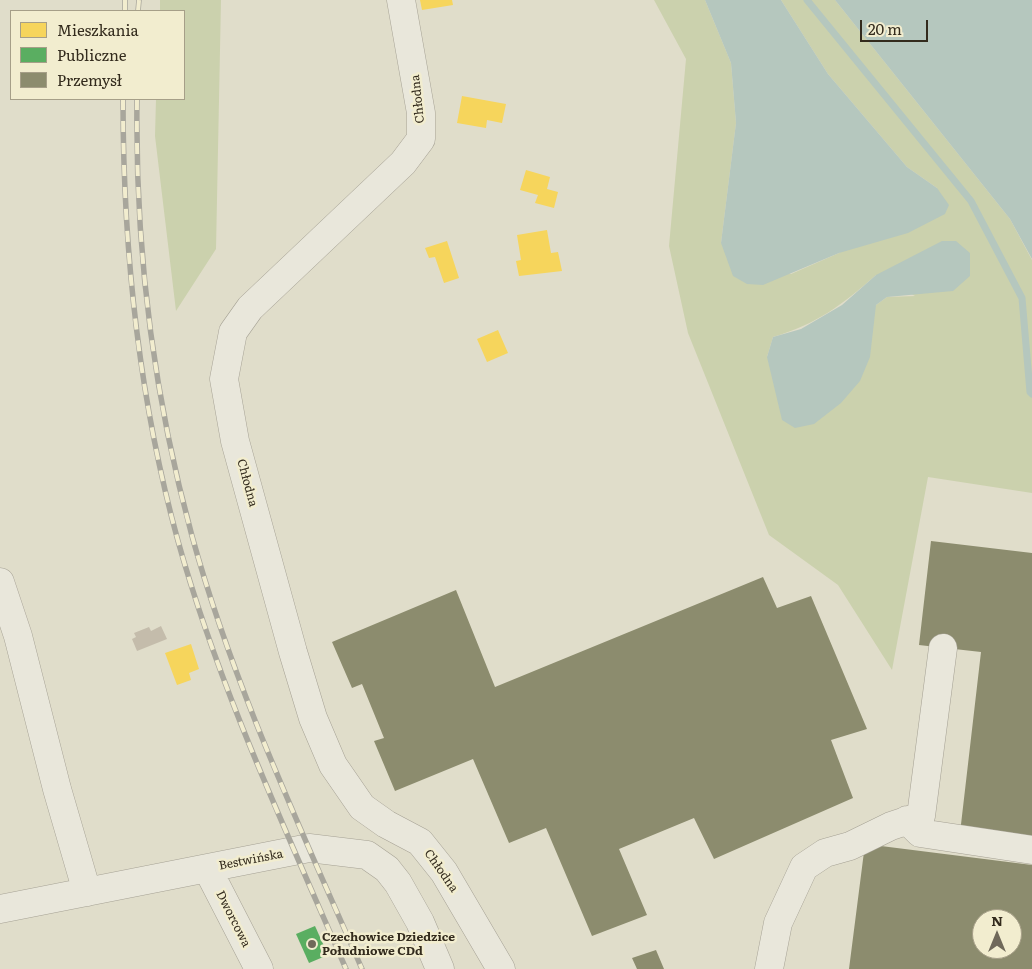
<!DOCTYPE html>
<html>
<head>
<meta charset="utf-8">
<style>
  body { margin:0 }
  #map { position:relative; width:1032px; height:969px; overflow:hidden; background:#e0ddca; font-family:Literata,serif }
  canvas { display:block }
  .legend { position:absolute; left:10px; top:10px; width:175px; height:90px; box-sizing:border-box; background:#f2edcf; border:1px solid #a69f88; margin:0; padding:6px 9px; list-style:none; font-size:15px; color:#332b1d }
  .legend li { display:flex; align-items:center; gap:10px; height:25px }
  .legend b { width:25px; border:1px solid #a69f88 }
  .north { position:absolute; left:972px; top:909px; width:50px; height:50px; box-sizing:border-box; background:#f2edcf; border:1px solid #a69f88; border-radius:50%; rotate:0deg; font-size:14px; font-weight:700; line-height:20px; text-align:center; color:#332b1d }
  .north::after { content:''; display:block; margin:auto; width:18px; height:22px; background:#70695a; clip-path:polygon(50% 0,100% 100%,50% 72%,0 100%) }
  .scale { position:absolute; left:860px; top:20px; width:68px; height:22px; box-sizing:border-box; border:2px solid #332b1d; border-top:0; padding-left:6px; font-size:15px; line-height:18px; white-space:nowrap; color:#332b1d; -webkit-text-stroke:4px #f2edcf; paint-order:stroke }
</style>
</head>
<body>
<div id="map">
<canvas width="1032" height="969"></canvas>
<ul class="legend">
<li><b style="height:14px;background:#f6d55c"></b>Mieszkania</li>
<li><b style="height:14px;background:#5aae61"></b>Publiczne</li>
<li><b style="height:14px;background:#8c8c6e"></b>Przemysł</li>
</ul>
<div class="north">N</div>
<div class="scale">20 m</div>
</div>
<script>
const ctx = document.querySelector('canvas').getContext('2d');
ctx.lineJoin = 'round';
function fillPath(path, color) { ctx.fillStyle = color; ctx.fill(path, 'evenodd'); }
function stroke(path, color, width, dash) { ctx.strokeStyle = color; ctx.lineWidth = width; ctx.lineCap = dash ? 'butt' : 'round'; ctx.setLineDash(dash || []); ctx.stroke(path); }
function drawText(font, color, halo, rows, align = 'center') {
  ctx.font = font + ' Literata,serif'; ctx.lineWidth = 5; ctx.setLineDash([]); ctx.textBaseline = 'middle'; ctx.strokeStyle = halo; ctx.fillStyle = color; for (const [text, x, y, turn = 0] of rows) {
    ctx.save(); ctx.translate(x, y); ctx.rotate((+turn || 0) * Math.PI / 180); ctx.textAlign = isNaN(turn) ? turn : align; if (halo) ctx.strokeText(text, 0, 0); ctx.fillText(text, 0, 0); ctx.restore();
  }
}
fillPath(new Path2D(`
  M160,0H221L216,249L176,311L155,136L156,99H184V11H160Z
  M654,0H705L731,63L736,123L721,243L791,274L839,253L937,188L907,167L828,74L781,0H835L1010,219L1032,260V493L928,477L892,670L838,585L769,535L688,333L669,246L686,59ZM876,275L915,296L887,297L876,305L767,357L773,337C817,324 842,305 876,275Z`), '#cbd1ad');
fillPath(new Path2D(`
  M705,0H781L828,74L907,167L937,188L949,205L945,214L908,233L839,253L763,285L747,284L733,276L721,243L736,123L731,63Z
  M835,0H1032V259L1010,219Z
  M942,241H956L970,253V276L953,291L887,297L876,305L870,357L860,381L841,403L814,424L795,428L782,420L767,357L773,337L801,329L842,305L876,275Z`), '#b5c7be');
fillPath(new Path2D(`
  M420,0H452L453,5L422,10Z
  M462,96L506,104L502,123L487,120L486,128L457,123Z
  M526,170L550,177L547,189L558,192L554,208L535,203L538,195L520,190Z
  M547,230L551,253L558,252L562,271L519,276L516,261L521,260L517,235Z
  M447,241L459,278L444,283L435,257L429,258L425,248Z
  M498,330L508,353L487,362L477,339Z
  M191,644L199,669L189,673L191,680L177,685L165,653Z`), '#f6d55c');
fillPath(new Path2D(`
  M315,926L328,955L309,963L296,934Z`), '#5aae61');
fillPath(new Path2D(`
  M931,541L1032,553V843L960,833L981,652L919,645Z
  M763,577L777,608L811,596L867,729L831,740L853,798L714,859L694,818L619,849L647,915L592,936L546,828L509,843L473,759L395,791L374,741L384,738L362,684L352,688L332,642L456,590L495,687Z
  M865,844L1032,865V969H849ZM982,919H1012V949H982Z
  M656,950L664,969H637L632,958Z`), '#8c8c6e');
stroke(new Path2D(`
  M807,0L971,201L1022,298L1030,392L1032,394`), '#b5c7be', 7);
fillPath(new Path2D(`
  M161,626L167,639L137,651L132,639L136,637L134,633L149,627L151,631Z`), '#c4bcab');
const minor = new Path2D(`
  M401,0L421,113V139L403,163L250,308L233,332L224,379L235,441L293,652L313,718L333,765L362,807L386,824L420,842L444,872L501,969
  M0,582L18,636L57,789L87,892
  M907,820L920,833L1032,850
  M207,868L259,969
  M0,909L309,848L367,855L387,869L398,883L420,922L440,969
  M769,969L778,923L804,867L825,853L850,846L891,826L921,816L943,648`);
stroke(minor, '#a5a194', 29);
stroke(minor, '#e9e7db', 28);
const rail = new Path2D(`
  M125,11V0
  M138,11L139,0
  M123,99C123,248 138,396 178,541C219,688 285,828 346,969
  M137,99C135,246 153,394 192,536C233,685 300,827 362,969`);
stroke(rail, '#a8a69c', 5.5);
stroke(rail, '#f2edcf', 4, [11]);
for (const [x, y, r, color] of [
  [312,944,5,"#70695a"]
]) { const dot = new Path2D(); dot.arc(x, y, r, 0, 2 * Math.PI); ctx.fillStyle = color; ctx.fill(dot); stroke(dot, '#f2edcf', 2); }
drawText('12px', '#332b1d', '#f2edcf', [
  ["Chłodna",418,99,-96],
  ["Chłodna",247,483,75],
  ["Bestwińska",251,860,-11],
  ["Chłodna",441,871,55],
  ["Dworcowa",233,919,63]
]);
drawText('bold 12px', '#332b1d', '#f2edcf', [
  ["Czechowice Dziedzice",322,937],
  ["Południowe CDd",322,951]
], 'left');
</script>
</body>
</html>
